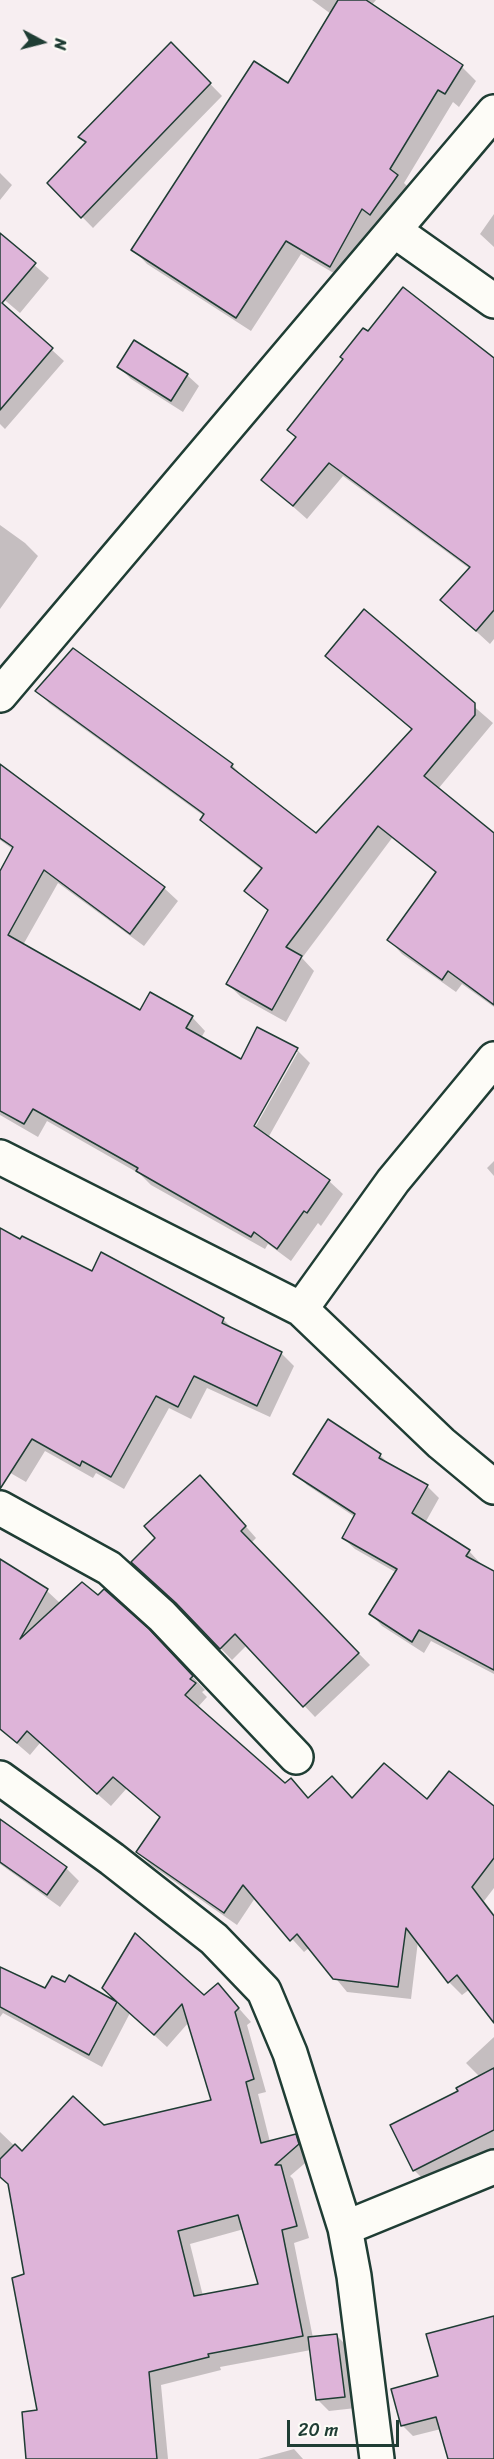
<!DOCTYPE html>
<html>
<head>
<meta charset="utf-8">
<style>
  body { margin:0 }
  #map { position:relative; width:494px; height:2459px; overflow:hidden; background:#f7eef1; font-family:Sriracha,sans-serif }
  canvas { display:block }
  .north { position:absolute; left:12px; top:12px; width:60px; height:60px; -webkit-text-stroke:4px #fdfcf7; paint-order:stroke; rotate:97deg; font-size:16px; font-weight:700; line-height:24px; text-align:center; color:#1f3d34 }
  .north::after { content:''; display:block; margin:auto; width:21px; height:27px; background:#1f3d34; clip-path:polygon(50% 0,100% 100%,50% 72%,0 100%) }
  .scale { position:absolute; left:287px; top:2420px; width:112px; height:27px; box-sizing:border-box; border:3px solid #1f3d34; border-top:0; padding-left:8px; font-size:18px; line-height:21px; white-space:nowrap; color:#1f3d34; -webkit-text-stroke:4px #fdfcf7; paint-order:stroke }
</style>
</head>
<body>
<div id="map">
<canvas width="494" height="2459"></canvas>
<div class="north">N</div>
<div class="scale">20 m</div>
</div>
<script>
const ctx = document.querySelector('canvas').getContext('2d');
ctx.lineJoin = 'round';
function fillPath(path, color) { ctx.fillStyle = color; ctx.fill(path, 'evenodd'); }
function stroke(path, color, width, dash) { ctx.strokeStyle = color; ctx.lineWidth = width; ctx.lineCap = dash ? 'butt' : 'round'; ctx.setLineDash(dash || []); ctx.stroke(path); }
fillPath(new Path2D(`
  M312,0H376L371,6L462,67L476,81L459,107L453,102L404,183L411,190L385,228L377,222L344,279L301,254L251,331L147,264L133,249L289,85L331,14Z
  M171,44L222,96L93,228L49,183L87,144L80,137Z
  M0,173L12,185L0,200Z
  M494,214V247L480,234Z
  M0,235L49,278L20,313L0,296Z
  M4,306L64,361L5,429L0,424V311Z
  M494,361V639L490,644L456,613L470,569L343,476L307,519L263,480L297,438L289,430Z
  M119,367L187,375L199,386L183,412L131,379Z
  M0,525L25,543L38,556L0,609Z
  M365,612L493,723L438,789L494,835V1007L462,984L456,992L402,954L389,940L437,874L392,838L302,958L314,971L286,1022L241,997L228,984L269,912L246,891L262,870L215,833L202,820L204,816L50,704L37,691L232,765L245,779L316,835L413,730Z
  M0,766L164,888L178,901L144,946L58,883L23,945L141,1012L192,1017L205,1031L201,1038L241,1061L297,1050L310,1063L268,1138L329,1181L343,1194L321,1226L318,1223L291,1261L268,1244L265,1249L151,1185L140,1174L47,1121L38,1137L0,1115V874L14,850L0,840ZM294,1052H298L252,1133L249,1132Z
  M494,1161V1176L487,1168Z
  M0,1230L92,1273L223,1319L234,1330L281,1353L294,1366L270,1417L207,1388L191,1419L169,1408L124,1489L96,1473L93,1478L45,1451L26,1482L0,1467Z
  M329,1422L380,1455L391,1466L427,1486L439,1498L425,1523L469,1551L480,1563L479,1565L494,1573V1674L431,1641L424,1653L382,1626L371,1614L397,1573L355,1549L343,1538L355,1517L307,1485L295,1473Z
  M212,1488L256,1538L251,1543L370,1665L315,1717L247,1645L232,1660L184,1610Z
  M0,1561L47,1591L61,1604L162,1644L205,1690L202,1692L207,1697L197,1708L285,1785L309,1799L428,1801L494,1808V1888L484,1901L494,1914V2021L470,1989L462,1995L449,1982L418,1941L411,1999L347,1992L310,1947L304,1952L255,1898L237,1925L151,1865L138,1852L161,1818L127,1788L111,1806L40,1743L30,1755L0,1729Z
  M0,1821L66,1868L79,1881L60,1907L0,1864Z
  M0,1968L46,1990L65,1984L69,1977L119,2005L204,1997L218,1985L251,2022L247,2025L266,2092L258,2094L270,2142L295,2136L308,2148L311,2158L290,2176L293,2179L309,2238L294,2243L313,2338L337,2336L349,2348L356,2408L329,2411L317,2399L311,2350L220,2367L221,2370L161,2385L168,2459H27L23,2411L39,2412L80,2320L9,2184L0,2175V2132L22,2153L103,2126L213,2101L189,2022L167,2047L130,2013L102,2067L3,2013L0,2017ZM244,2229L259,2286L203,2296L190,2244Z
  M494,2037V2151L428,2184L414,2170L460,2092L480,2077L466,2063Z
  M494,2317V2459H450L441,2429L413,2436L402,2425L439,2377Z
  M294,2449L303,2459H258Z`), '#0003');
const building = new Path2D(`
  M338,0H366L463,65L445,94L438,90L390,169L398,175L370,215L362,209L330,267L286,241L236,318L131,250L254,61L288,83Z
  M171,42L211,83L81,218L47,183L86,142L78,137Z
  M0,233L36,263L2,303L53,348L0,410Z
  M403,287L494,358V610L476,631L440,600L470,567L329,463L293,506L261,480L296,437L287,430L343,359L340,357L363,328L368,331Z
  M134,340L188,374L171,401L117,367Z
  M364,609L475,703V715L424,776L494,833V1005L448,971L442,980L387,940L436,872L378,826L286,947L302,956L272,1010L226,984L268,910L244,891L262,868L200,820L204,814L35,691L73,648L233,764L231,767L316,833L412,729L325,656Z
  M0,764L165,887L130,934L44,870L8,935L140,1010L150,992L193,1016L186,1028L241,1059L257,1027L298,1048L254,1126L330,1180L307,1213L304,1211L277,1249L254,1232L251,1237L136,1171L138,1168L33,1109L24,1124L0,1111V871L13,847L0,838Z
  M0,1228L20,1239L22,1236L92,1271L101,1252L224,1318L222,1323L282,1352L257,1406L194,1376L178,1407L156,1396L111,1477L82,1461L80,1466L32,1439L0,1489Z
  M328,1419L381,1454L379,1458L428,1485L412,1513L470,1550L466,1556L494,1571V1670L419,1630L412,1642L369,1614L397,1569L342,1538L355,1514L293,1474Z
  M200,1475L246,1526L241,1531L359,1653L303,1707L235,1634L220,1649L176,1603L131,1562L155,1538L144,1526Z
  M0,1559L48,1589L20,1639L82,1582L98,1595L104,1589L149,1629L193,1676L190,1679L196,1683L185,1695L285,1783L291,1778L308,1798L332,1776L352,1798L384,1763L427,1799L449,1771L494,1806V1858L472,1887L494,1916V2023L457,1975L448,1983L406,1928L398,1987L333,1979L297,1934L290,1941L243,1885L224,1913L136,1852L160,1817L113,1777L97,1794L27,1731L17,1743L0,1729Z
  M0,1819L67,1867L47,1895L0,1862Z
  M135,1933L204,1995L218,1983L239,2008L235,2012L254,2079L246,2082L261,2143L296,2134L299,2144L275,2165H281L297,2226L282,2230L303,2336L208,2354L209,2357L149,2372L157,2459H26L22,2412L37,2410L12,2278L24,2274L8,2184L0,2177V2159L15,2144L22,2151L73,2096L104,2125L211,2100L182,2004L154,2035L117,2002L89,2055L0,2007V1967L45,1988L52,1976L65,1982L69,1975L117,2002L102,1988ZM238,2215L258,2284L194,2296L178,2231Z
  M494,2068V2130L413,2171L390,2125L458,2091L456,2088Z
  M494,2316V2459H448L436,2417L401,2426L391,2389L438,2376L426,2334Z
  M337,2334L345,2397L316,2400L308,2337Z`);
fillPath(building, '#deb4d9');
stroke(building, '#1f3d34', 1.5);
const minor = new Path2D(`
  M395,231L494,301
  M0,695L494,112
  M0,1157L301,1309L441,1443L494,1487
  M301,1309L393,1181L494,1059
  M0,1508L109,1568L162,1616L296,1757
  M0,1778L112,1859L214,1939L264,1991L290,2053L345,2228L354,2276L377,2459
  M345,2228L494,2167`);
stroke(minor, '#1f3d34', 38);
stroke(minor, '#fdfcf7', 33);
</script>
</body>
</html>
